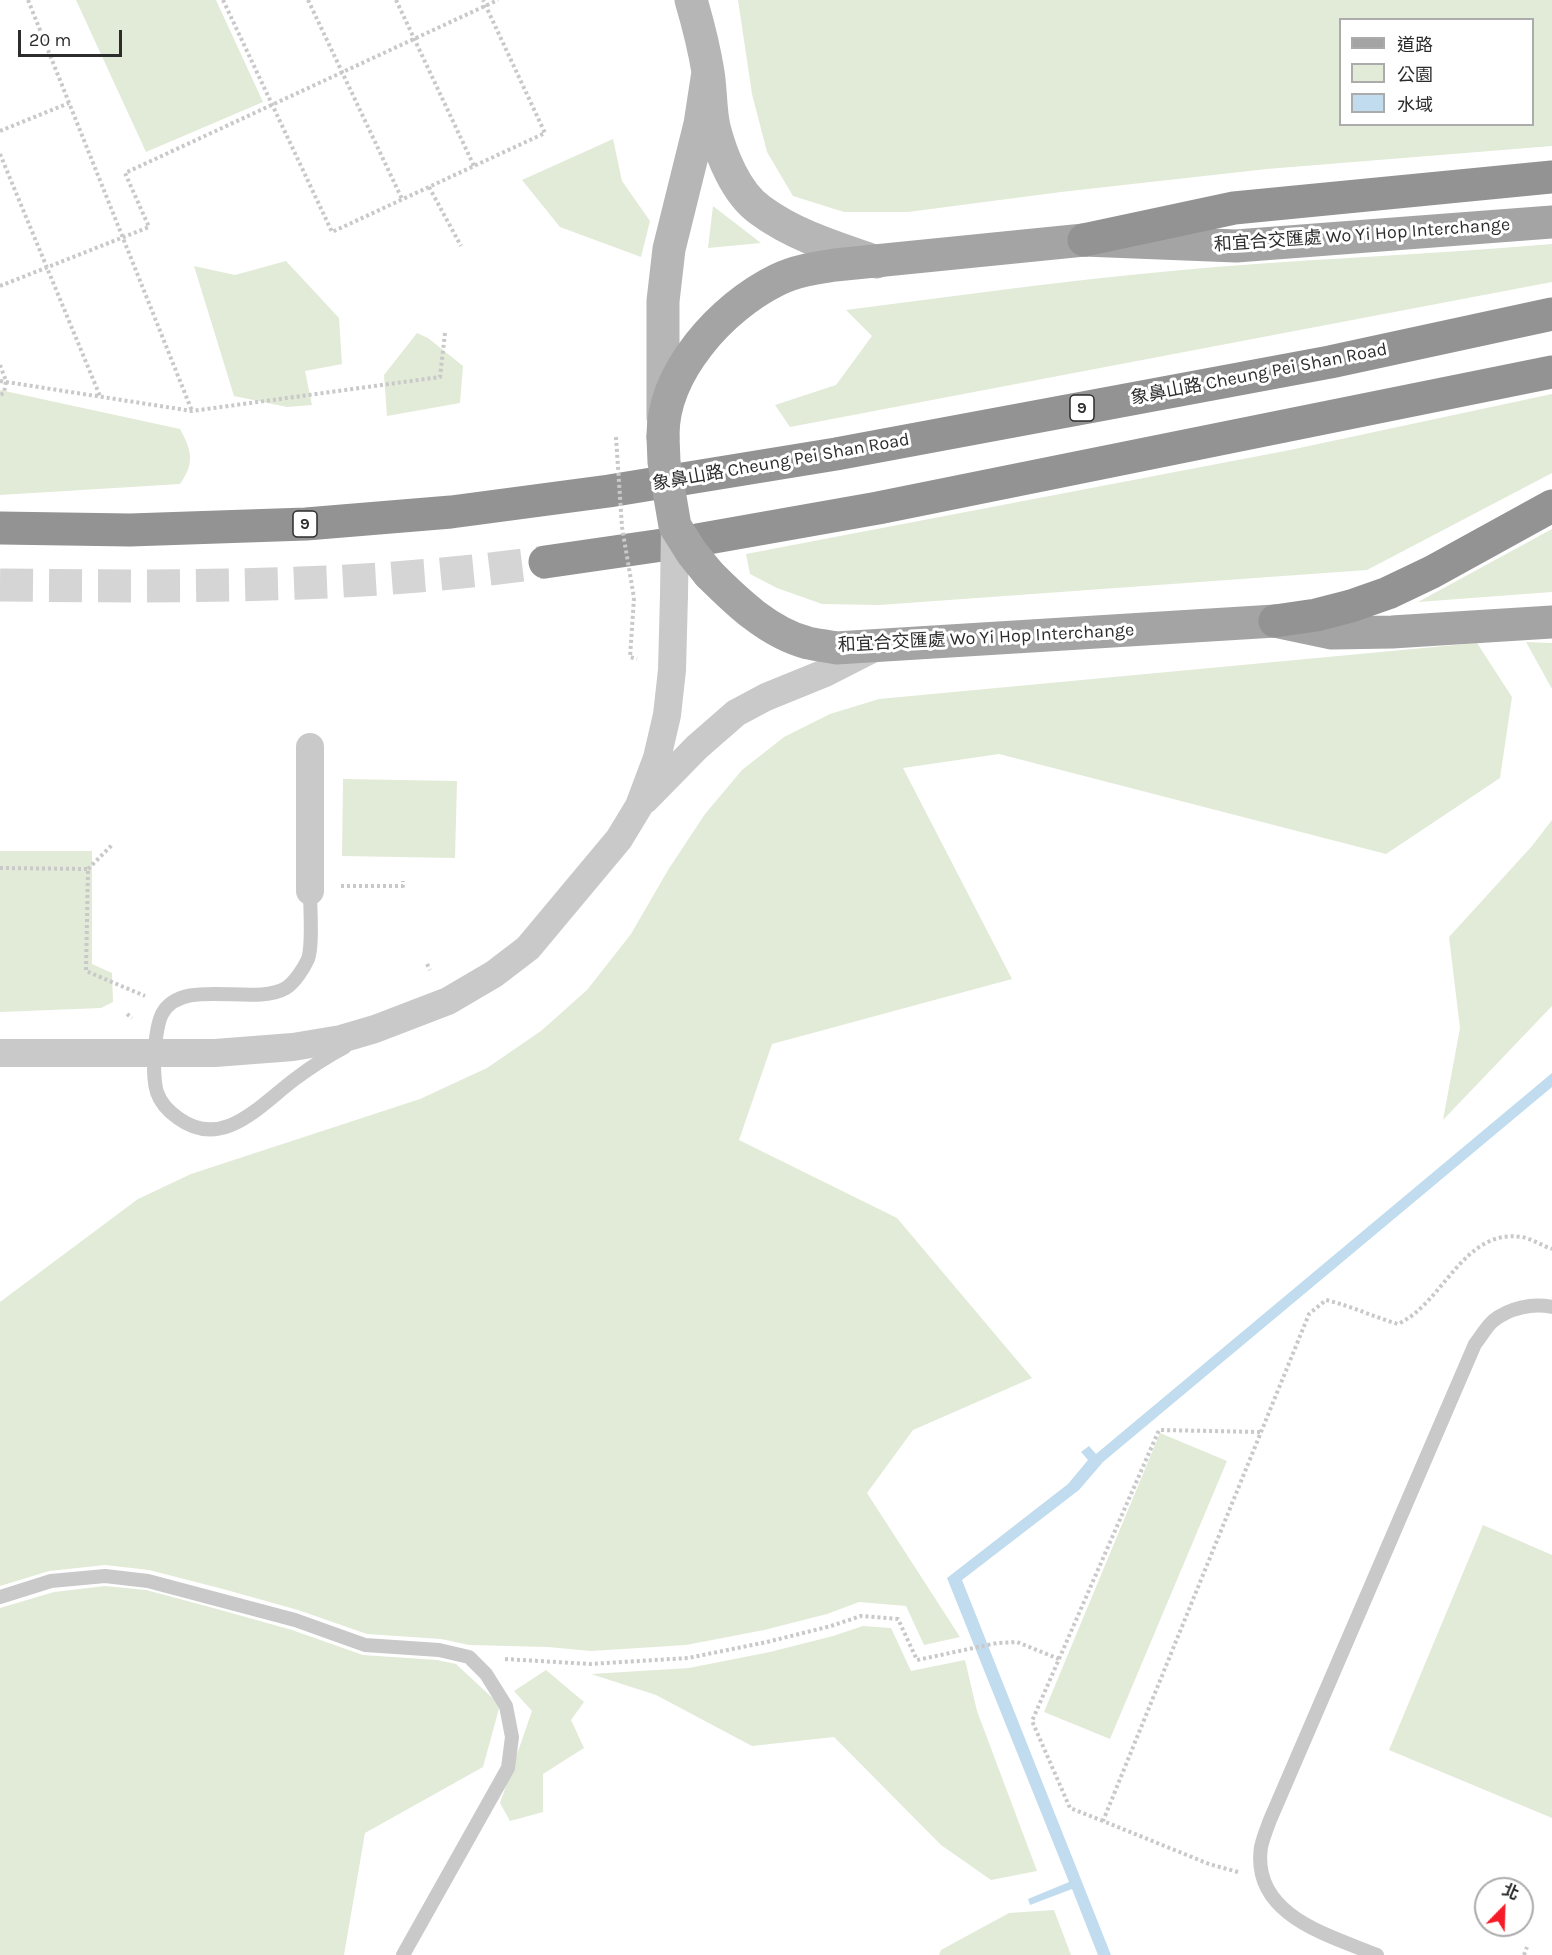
<!DOCTYPE html>
<html>
<head>
<meta charset="utf-8">
<style>
  body { margin:0 }
  #map { position:relative; width:1552px; height:1955px; overflow:hidden; background:#fff; font-family:Karla,"Noto Sans TC",sans-serif }
  canvas { display:block }
  .legend { position:absolute; left:1339px; top:18px; width:195px; height:108px; box-sizing:border-box; background:#fff; border:2px solid #ababab; margin:0; padding:8px 10px; list-style:none; font-size:18px; color:#2c2c2c }
  .legend li { display:flex; align-items:center; gap:12px; height:30px }
  .legend b { width:30px; border:2px solid #ababab }
  .north { position:absolute; left:1474px; top:1877px; width:60px; height:60px; box-sizing:border-box; background:#fff; border:2px solid #ababab; border-radius:50%; rotate:23deg; font-size:16px; font-weight:700; line-height:24px; text-align:center; color:#2c2c2c }
  .north::after { content:''; display:block; margin:auto; width:21px; height:27px; background:#f51b28; clip-path:polygon(50% 0,100% 100%,50% 72%,0 100%) }
  .scale { position:absolute; left:18px; top:30px; width:104px; height:27px; box-sizing:border-box; border:3px solid #2c2c2c; border-top:0; padding-left:8px; font-size:18px; line-height:21px; white-space:nowrap; color:#2c2c2c; -webkit-text-stroke:4px #fff; paint-order:stroke }
</style>
</head>
<body>
<div id="map">
<canvas width="1552" height="1955"></canvas>
<ul class="legend">
<li><b style="height:8px;background:#a4a4a4"></b>道路</li>
<li><b style="height:16px;background:#e2ebd7"></b>公園</li>
<li><b style="height:16px;background:#c1dcee"></b>水域</li>
</ul>
<div class="north">北</div>
<div class="scale">20 m</div>
</div>
<script>
const ctx = document.querySelector('canvas').getContext('2d');
ctx.lineJoin = 'round';
function fillPath(path, color) { ctx.fillStyle = color; ctx.fill(path, 'evenodd'); }
function stroke(path, color, width, dash) { ctx.strokeStyle = color; ctx.lineWidth = width; ctx.lineCap = dash ? 'butt' : 'round'; ctx.setLineDash(dash || []); ctx.stroke(path); }
function drawText(font, color, halo, rows, align = 'center') {
  ctx.font = font + ' Karla,"Noto Sans TC",sans-serif'; ctx.lineWidth = 6; ctx.setLineDash([]); ctx.textBaseline = 'middle'; ctx.strokeStyle = halo; ctx.fillStyle = color; for (const [text, x, y, turn = 0] of rows) {
    ctx.save(); ctx.translate(x, y); ctx.rotate((+turn || 0) * Math.PI / 180); ctx.textAlign = isNaN(turn) ? turn : align; if (halo) ctx.strokeText(text, 0, 0); ctx.fillText(text, 0, 0); ctx.restore();
  }
}
fillPath(new Path2D(`
  M76,0H216L263,102L146,152Z
  M738,0H1552V146L1267,169L1061,192L908,212H844L793,196L767,152L752,94ZM1340,20H1532V124H1340Z
  M613,139L622,181L650,221L641,257L560,227L522,180Z
  M713,206L761,243L708,248Z
  M1552,244V282L790,427L775,405L836,385L872,336L846,310C954,296 1063,281 1171,271C1298,259 1425,255 1552,244Z
  M286,261L339,318L342,364L305,371L312,405L287,407L234,396L194,266L235,275Z
  M417,333L428,338L463,366L460,403L387,416L384,375Z
  M0,390L180,429C192,451 195,463 180,484L0,495Z
  M1552,394V473L1367,570L879,605L822,604L777,588L750,574L746,554L1290,450Z
  M1552,529V592L1418,602Z
  M1526,642L1552,643V689Z
  M1477,643L1512,697L1500,778L1386,854L999,754L903,768L1012,979L772,1044L739,1140L897,1218L1032,1378L913,1430L867,1493L960,1637L924,1645L906,1606L859,1602L827,1614L764,1630L686,1645L591,1651L548,1647L469,1645L441,1639L367,1634L298,1610L223,1589L149,1570L105,1565L49,1571L0,1586V1302L138,1199L191,1174L420,1099L487,1068L541,1031L587,990L631,934L668,870L705,814L742,770L784,737L830,714L879,699Z
  M343,779L457,781L455,858L342,856Z
  M1552,820V1006L1443,1120L1460,1028L1449,937L1532,846Z
  M0,851H92V964L112,973L113,1002L101,1008L0,1012Z
  M1160,1433L1227,1461L1110,1739L1044,1712Z
  M1483,1525L1552,1555V1818L1389,1750Z
  M105,1586L146,1590L217,1609L292,1630L363,1655L437,1660L456,1664L500,1705L483,1767L365,1833L344,1955H0V1608L54,1592Z
  M863,1626L891,1628L911,1671L965,1660L977,1711L1037,1871L991,1880L941,1845L834,1737L752,1746L656,1695L591,1674L689,1668L770,1652L833,1636Z
  M546,1670L584,1702L571,1720L584,1748L543,1774V1812L510,1821L500,1803L532,1711L514,1691Z
  M1054,1910L1071,1955H939L941,1950L1009,1913Z`), '#e2ebd7');
fillPath(new Path2D(`
  M1552,1073V1087L1103,1462L1079,1490L962,1580L1111,1955H1098L1072,1889L1030,1905L1028,1899L1069,1882L947,1578L1068,1484L1088,1460L1081,1452L1089,1446L1096,1454Z`), '#c1dcee');
stroke(new Path2D(`
  M0,585C182,587 364,588 545,562`), '#d5d5d5', 33, [33, 16]);
stroke(new Path2D(`
  M28,0L192,411
  M223,0L332,232L545,133L483,0
  M308,0L402,199
  M396,0L474,166
  M0,131L69,103
  M0,154L100,396
  M429,187L461,246
  M0,286L149,227L125,173L498,0
  M0,365L6,381L4,393L0,395
  M0,381L192,411L440,377L445,333
  M634,598L630,657L637,659
  M0,868L88,869L86,971L145,996
  M88,869L112,845
  M341,886H403V881
  M427,964L430,970
  M127,1014L132,1018
  M505,1659L590,1664L688,1658L767,1642L831,1626L861,1616L898,1619L917,1660L997,1643L1017,1642L1059,1659
  M1103,1821L1070,1808L1032,1721L1159,1430L1260,1432
  M1238,1872L1209,1864L1103,1821L1309,1314L1326,1300C1351,1306 1374,1317 1398,1324C1444,1303 1463,1228 1522,1237C1532,1239 1543,1246 1552,1249
  M1524,1955L1527,1947`), '#c9c9c9', 4, [3, 3]);
stroke(new Path2D(`
  M310,891C310,907 313,945 308,959C304,968 295,982 286,988C254,1007 182,976 162,1014C156,1026 155,1046 154,1059C154,1086 154,1101 178,1118C223,1151 260,1105 295,1079C311,1067 328,1056 345,1047
  M0,1597L51,1581L105,1576L148,1581L295,1620L365,1645L439,1650L469,1657L486,1674L506,1706L512,1737L508,1768L403,1955
  M1377,1955C1328,1935 1251,1915 1261,1847C1263,1838 1267,1828 1270,1820L1475,1344C1481,1337 1486,1327 1493,1321C1509,1308 1532,1303 1552,1307`), '#c9c9c9', 14);
stroke(new Path2D(`
  M645,800L697,747L736,713L766,697L825,673L876,647
  M310,891V747
  M0,1053H215L293,1047L341,1039L375,1029L448,1001L494,974L528,948L619,839L639,806L657,758L667,715L672,670L674,595`), '#c9c9c9', 28);
stroke(new Path2D(`
  M691,0C698,24 704,47 708,72C711,90 710,109 714,127C721,155 736,193 760,210C795,236 837,248 877,262
  M663,417V301L669,249L700,124L708,72`), '#b6b6b6', 33);
stroke(new Path2D(`
  M663,437C662,372 722,307 777,280C795,271 815,268 835,265L1084,240L1236,246L1552,222
  M709,574C737,602 769,633 808,643C817,645 827,646 836,648L1275,621L1332,633L1392,632L1552,622`), '#a4a4a4', 33);
stroke(new Path2D(`
  M1084,240L1234,208L1552,177
  M0,528L130,530L306,524L451,512L609,491L836,454L1330,362L1552,314
  M545,562L697,540L878,508L1552,372
  M1275,621L1316,615L1351,606L1388,593L1432,572L1552,506`), '#939393', 33);
stroke(new Path2D(`
  M616,437L622,527L634,598`), '#c9c9c9', 4, [3, 3]);
stroke(new Path2D(`
  M674,595L675,526`), '#c9c9c9', 28);
stroke(new Path2D(`
  M663,437L664,462L675,526L692,553L709,574`), '#a4a4a4', 33);
for (const [x, y, w] of [
  [1082,408,24],
  [305,524,24]
]) { const box = new Path2D(); box.roundRect(x - w / 2, y - 13, w, 26, 4.5); ctx.fillStyle = '#fff'; ctx.fill(box); stroke(box, '#2c2c2c', 1.5); }
drawText('bold 16px', '#2c2c2c', null, [
  ["9",1082,408],
  ["9",305,524]
]);
drawText('18px', '#2c2c2c', '#fff', [
  ["和宜合交匯處 Wo Yi Hop Interchange",1362,235,-4],
  ["象鼻山路 Cheung Pei Shan Road",1259,374,-11],
  ["象鼻山路 Cheung Pei Shan Road",781,462,-10],
  ["和宜合交匯處 Wo Yi Hop Interchange",986,638,-3]
]);
</script>
</body>
</html>
